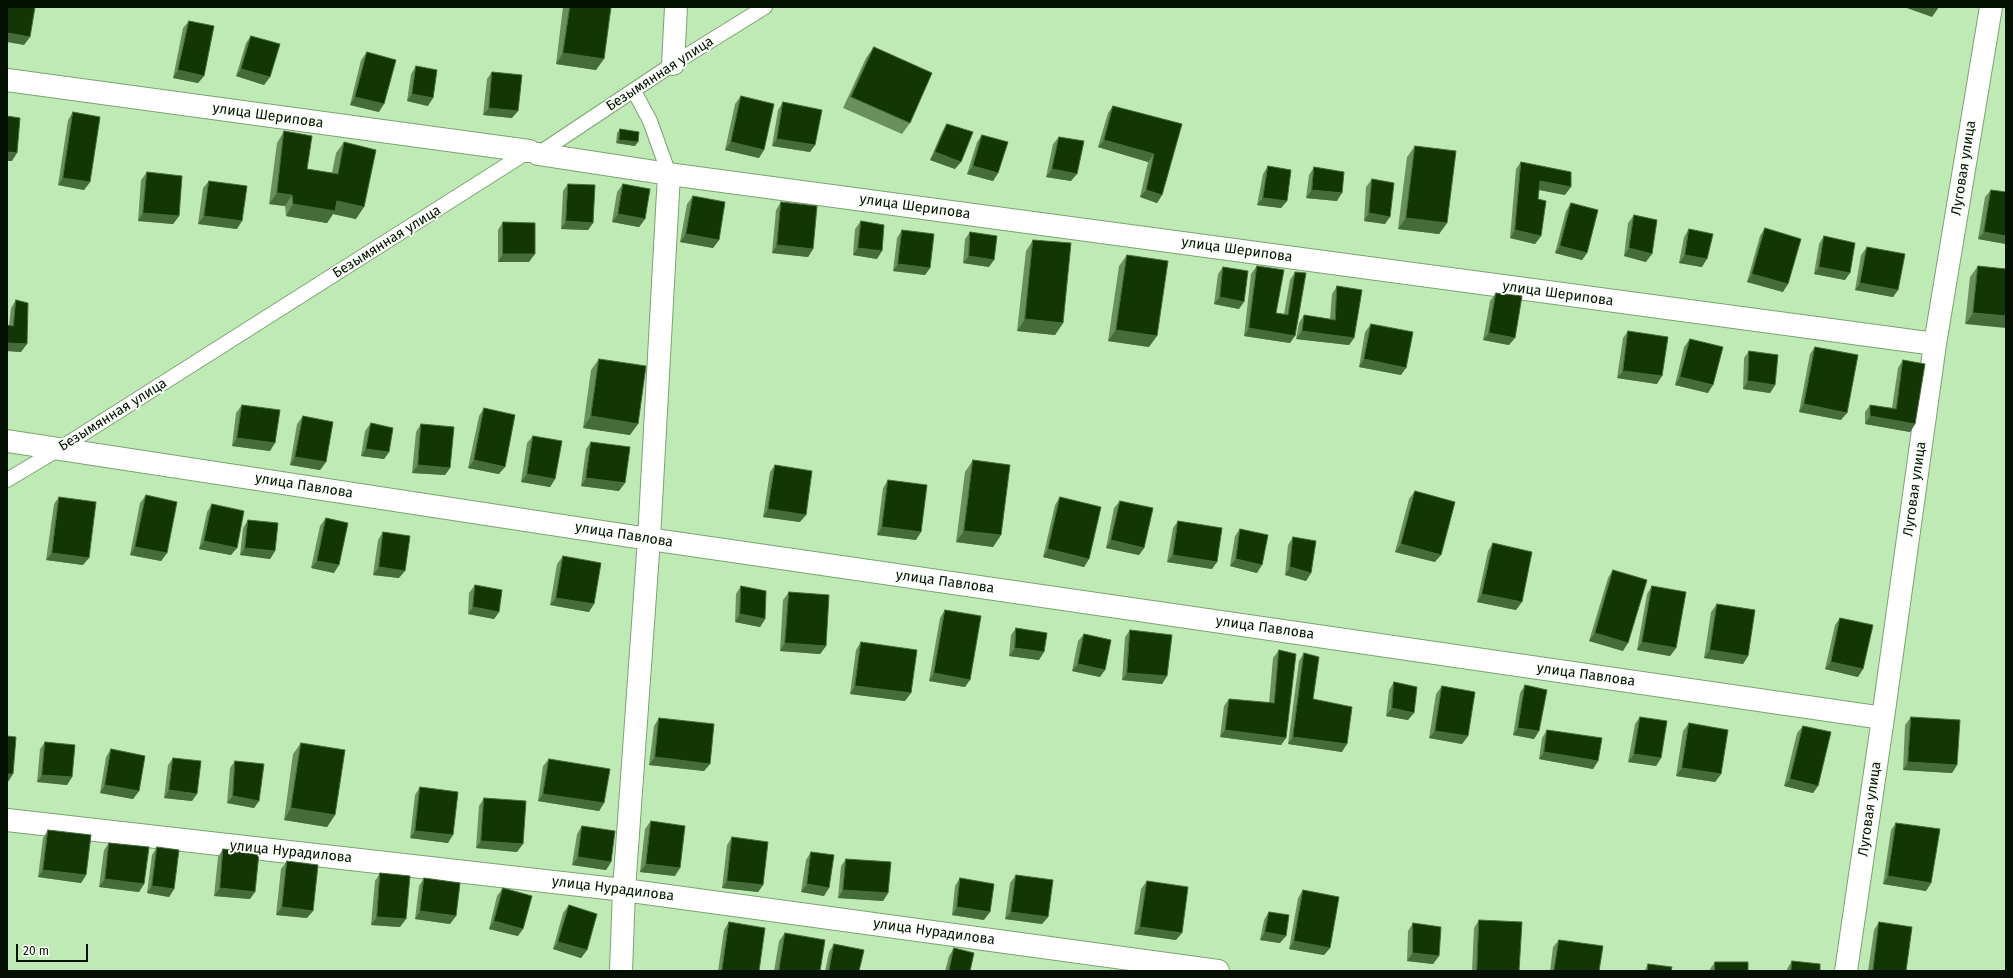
<!DOCTYPE html>
<html>
<head>
<meta charset="utf-8">
<style>
  body { margin:0 }
  #map { position:relative; width:2013px; height:978px; overflow:hidden; background:#c0eab5; font-family:"Fira Sans",sans-serif }
  canvas { display:block }
  .frame { position:absolute; inset:0; border:8px solid #041102; pointer-events:none }
  .scale { position:absolute; left:16px; top:944px; width:72px; height:18px; box-sizing:border-box; border:2px solid #041102; border-top:0; padding-left:5px; font-size:12px; line-height:14px; white-space:nowrap; color:#041102; -webkit-text-stroke:3px #fbfff9; paint-order:stroke }
</style>
</head>
<body>
<div id="map">
<canvas width="2013" height="978"></canvas>
<div class="frame"></div>
<div class="scale">20 m</div>
</div>
<script>
const ctx = document.querySelector('canvas').getContext('2d');
ctx.lineJoin = 'round';
function stroke(path, color, width, dash) { ctx.strokeStyle = color; ctx.lineWidth = width; ctx.lineCap = dash ? 'butt' : 'round'; ctx.setLineDash(dash || []); ctx.stroke(path); }
function fillPath(path, color) { ctx.fillStyle = color; ctx.fill(path, 'evenodd'); }
function drawText(font, color, halo, rows, align = 'center') {
  ctx.font = font + ' "Fira Sans",sans-serif'; ctx.lineWidth = 4; ctx.setLineDash([]); ctx.textBaseline = 'middle'; ctx.strokeStyle = halo; ctx.fillStyle = color; for (const [text, x, y, turn = 0] of rows) {
    ctx.save(); ctx.translate(x, y); ctx.rotate((+turn || 0) * Math.PI / 180); ctx.textAlign = isNaN(turn) ? turn : align; if (halo) ctx.strokeText(text, 0, 0); ctx.fillText(text, 0, 0); ctx.restore();
  }
}
const lane = new Path2D(`
  M634,91L650,121L669,174
  M7,480L59,449L529,151L538,154L673,64L765,7`);
const street = new Path2D(`
  M673,64L676,7
  M7,80L529,151
  M538,154L669,174L1935,344
  M7,441L649,539L1883,718
  M7,820L624,890L1218,971
  M621,971L624,890L649,539L669,174
  M1846,971L1883,718L1935,344L1991,7`);
stroke(lane, '#7ba371', 16);
stroke(street, '#7ba371', 24);
stroke(lane, '#fff', 14);
stroke(street, '#fff', 22);
fillPath(new Path2D(`
  M563,7H611L596,70L556,64Z
  M189,21L204,76L198,83L173,78L183,28Z
  M251,36L270,77L264,85L236,76L246,43Z
  M874,47L910,123L902,134L843,108L866,58Z
  M367,52L379,112L350,105L361,60Z
  M416,66L428,106L407,101L411,74Z
  M492,72L512,118L483,115L487,79Z
  M741,96L759,158L725,150L735,104Z
  M783,102L810,152L772,146L778,110Z
  M1113,106L1182,124L1162,195L1157,203L1140,197L1148,162L1098,147L1108,113Z
  M73,112L90,182L84,190L58,185L68,120Z
  M947,124L955,169L930,160L942,132Z
  M620,129L635,146L616,143L617,133Z
  M284,131L307,169L332,173L336,153L344,142L356,219L333,214L327,223L286,216L285,206L269,204L277,143Z
  M982,135L998,173L993,181L967,174L977,142Z
  M1059,137L1071,181L1046,177L1053,144Z
  M1415,146L1447,223L1439,234L1398,229L1407,157Z
  M1521,162L1565,195L1539,190L1538,199L1541,236L1535,244L1510,238L1516,169Z
  M1268,166L1287,201L1281,208L1257,205L1263,174Z
  M1314,167L1337,201L1306,198L1309,175Z
  M147,172L179,216L173,224L138,221L141,180Z
  M1372,179L1385,224L1364,221L1366,187Z
  M209,181L237,229L198,224L203,188Z
  M568,184L593,223L588,230L561,229L563,191Z
  M623,184L645,219L639,227L612,222L617,192Z
  M1991,190L2006,244L1978,239L1985,197Z
  M693,196L719,240L713,248L680,242L687,204Z
  M781,202L813,249L808,257L772,253L776,210Z
  M1571,203L1587,253L1582,260L1555,253L1566,211Z
  M1634,215L1646,262L1624,256L1628,223Z
  M861,221L877,259L853,255L855,229Z
  M503,222L529,262H498V230Z
  M1765,228L1783,292L1747,282L1760,236Z
  M1689,229L1702,267L1679,263L1684,237Z
  M902,230L930,268L925,275L893,271L897,238Z
  M970,232L989,267L963,263L965,239Z
  M1824,236L1845,280L1814,274L1819,244Z
  M1033,240L1063,323L1055,335L1017,331L1026,251Z
  M1867,247L1898,290L1893,297L1855,290L1861,255Z
  M1127,255L1149,347L1108,341L1119,266Z
  M1257,266L1276,313L1284,314L1290,280L1295,272L1290,343L1244,336L1251,274Z
  M1978,266L2006,269L1965,324L1970,277Z
  M1223,267L1239,309L1214,304L1218,274Z
  M1337,286L1354,338L1349,345L1296,339L1299,323L1304,315L1330,319L1332,294Z
  M1496,293L1509,345L1483,340L1490,301Z
  M16,300L21,352L7,351V325L9,326L11,308Z
  M1371,324L1401,375L1359,367L1365,332Z
  M1628,331L1657,384L1617,378L1623,338Z
  M1690,339L1708,393L1675,385L1684,347Z
  M1815,347L1841,420L1799,412L1810,354Z
  M1749,351L1775,385L1770,393L1743,389L1744,358Z
  M599,359L630,435L583,428L591,370Z
  M1903,360L1915,424L1910,432L1865,424V412L1870,405L1892,408L1898,368Z
  M242,405L270,451L232,446L236,413Z
  M484,408L499,474L468,468L479,416Z
  M303,416L326,462L320,470L290,465L297,424Z
  M371,423L389,452L384,459L361,456L365,431Z
  M421,424L450,468L445,475L412,473L416,432Z
  M533,436L555,479L550,487L521,482L527,443Z
  M591,442L619,491L581,486L586,449Z
  M973,460L1001,535L993,547L956,542L965,472Z
  M775,465L800,522L763,517L770,472Z
  M888,480L916,540L877,535L883,488Z
  M1415,491L1435,562L1395,552L1409,499Z
  M146,495L167,553L161,561L130,555L140,503Z
  M59,497L83,565L46,560L54,504Z
  M1060,497L1089,559L1084,567L1043,557L1055,505Z
  M1120,501L1144,548L1139,555L1106,548L1114,508Z
  M212,504L231,555L199,549L207,512Z
  M326,518L334,573L311,568L320,526Z
  M248,520L275,551L270,559L240,555L243,528Z
  M1178,521L1212,569L1167,562L1173,528Z
  M1240,529L1257,573L1230,566L1235,536Z
  M383,532L399,578L373,575L378,540Z
  M1293,537L1311,573L1306,581L1285,575L1288,545Z
  M1493,543L1516,610L1477,602L1488,551Z
  M563,556L589,612L550,605L557,564Z
  M1613,570L1623,651L1589,641L1608,578Z
  M475,585L499,612L494,619L468,614L469,593Z
  M741,586L765,619L760,627L735,622L736,594Z
  M1652,586L1676,648L1670,656L1637,650L1647,594Z
  M789,592L826,646L820,654L780,651L783,600Z
  M1717,604L1748,656L1743,664L1704,658L1711,612Z
  M945,610L965,687L929,681L940,618Z
  M1840,618L1858,677L1825,669L1835,625Z
  M1016,628L1039,660L1009,656L1011,635Z
  M1130,630L1167,676L1162,684L1122,680L1125,637Z
  M1084,634L1100,677L1072,671L1078,641Z
  M861,642L905,701L850,694L856,650Z
  M1279,650L1286,738L1281,745L1220,737L1224,706L1229,699L1269,703L1273,658Z
  M1304,653L1313,699L1342,752L1288,744L1299,661Z
  M1394,682L1408,720L1386,716L1389,690Z
  M1525,685L1539,731L1534,739L1513,735L1520,693Z
  M1442,686L1468,736L1462,744L1429,738L1436,694Z
  M1640,717L1661,758L1656,766L1628,762L1635,724Z
  M1911,717L1957,765L1952,773L1903,770L1905,725Z
  M659,718L710,764L704,771L649,765L654,726Z
  M1689,723L1721,774L1715,782L1676,776L1683,731Z
  M1803,726L1818,786L1813,793L1784,786L1797,733Z
  M1547,730L1598,761L1593,769L1539,759L1542,738Z
  M45,742L72,777L67,785L37,782L40,749Z
  M301,743L335,815L327,827L284,820L293,754Z
  M111,749L139,791L133,799L100,793L106,757Z
  M173,758L192,801L164,798L168,765Z
  M549,759L604,803L599,811L538,801L543,766Z
  M235,761L259,801L254,808L227,803L230,768Z
  M420,787L448,843L410,838L415,795Z
  M484,798L517,852L476,848L479,806Z
  M651,821L675,876L640,872L645,829Z
  M1896,823L1931,883L1926,891L1883,884L1891,830Z
  M582,826L611,862L606,870L572,865L577,834Z
  M48,830L86,875L81,883L38,877L43,838Z
  M732,837L763,885L758,892L722,888L727,845Z
  M109,843L144,884L139,892L99,887L104,850Z
  M157,847L174,889L169,897L147,893L152,855Z
  M223,849L250,899L214,896L218,857Z
  M811,852L824,896L801,892L806,860Z
  M846,859L888,893L883,901L838,898L841,866Z
  M287,861L307,918L276,915L281,869Z
  M380,873L400,927L371,925L375,881Z
  M1016,875L1048,917L1042,924L1005,919L1010,883Z
  M424,878L450,924L415,919L419,886Z
  M960,878L984,920L952,915L955,886Z
  M1147,881L1176,940L1134,934L1141,889Z
  M503,888L518,936L489,929L497,896Z
  M1303,890L1330,948L1324,955L1289,949L1298,898Z
  M569,905L587,950L581,958L553,949L563,913Z
  M1269,912L1280,943L1260,940L1264,920Z
  M1479,920L1519,971H1472L1474,928Z
  M729,922L759,971H718L724,930Z
  M1879,922L1906,971H1868L1874,930Z
  M1413,923L1439,956L1433,964L1407,961L1408,931Z
  M785,933L820,971H774L779,941Z
  M1559,940L1599,971H1550L1553,947Z
  M834,944L859,971H825L829,952Z
  M954,948L970,971H945L949,956Z
  M1792,961L1820,971H1787V969Z
  M1715,962L1748,971H1710V969Z
  M1648,964L1671,971H1645L1646,968Z`), '#6a905e');
fillPath(new Path2D(`
  M1904,7H1939L1932,17Z
  M7,33L30,37L24,45L7,42Z
  M563,53L604,59L596,70L556,64Z
  M241,69L270,77L264,85L236,76Z
  M178,70L204,76L198,83L173,78Z
  M412,94L433,98L428,106L407,101Z
  M355,97L384,104L379,112L350,105Z
  M489,108L518,111L512,118L483,115Z
  M777,139L815,145L810,152L772,146Z
  M619,140L638,142L635,146L616,143Z
  M1104,140L1154,154L1148,162L1098,147Z
  M731,142L764,150L759,158L725,150Z
  M7,152L17,153L12,161H7Z
  M935,152L961,162L955,169L930,160Z
  M973,166L998,173L993,181L967,174Z
  M1052,169L1077,174L1071,181L1046,177Z
  M63,178L90,182L84,190L58,185Z
  M1540,181L1571,187L1565,195L1535,189Z
  M1146,190L1162,195L1157,203L1140,197Z
  M1312,190L1342,193L1337,201L1306,198Z
  M277,193L292,195L285,206L269,204Z
  M1263,198L1287,201L1281,208L1257,205Z
  M337,201L364,207L356,219L333,214L327,223L286,216L293,204Z
  M143,213L179,216L173,224L138,221Z
  M1369,213L1390,217L1385,224L1364,221Z
  M618,214L645,219L639,227L612,222Z
  M204,216L242,221L237,229L198,224Z
  M1406,218L1447,223L1439,234L1398,229Z
  M566,221L593,223L588,230L561,229Z
  M1515,230L1541,236L1535,244L1510,238Z
  M1984,232L2006,236V244L1978,239Z
  M686,234L719,240L713,248L680,242Z
  M777,245L813,249L808,257L772,253Z
  M1560,246L1587,253L1582,260L1555,253Z
  M858,248L882,251L877,259L853,255Z
  M1629,248L1652,254L1646,262L1624,256Z
  M503,254H535L529,262H498Z
  M1685,255L1707,259L1702,267L1679,263Z
  M969,256L994,260L989,267L963,263Z
  M898,264L930,268L925,275L893,271Z
  M1819,267L1850,273L1845,280L1814,274Z
  M1752,274L1788,284L1783,292L1747,282Z
  M1860,283L1898,290L1893,297L1855,290Z
  M1220,297L1244,302L1239,309L1214,304Z
  M1973,313L2006,316V328L1965,324Z
  M1025,319L1063,323L1055,335L1017,331Z
  M1249,328L1295,336L1290,343L1244,336Z
  M1116,330L1157,336L1149,347L1108,341Z
  M1302,331L1354,338L1349,345L1296,339Z
  M1489,333L1515,338L1509,345L1483,340Z
  M7,343L27,344L21,352L7,351Z
  M1364,359L1406,368L1401,375L1359,367Z
  M1623,371L1662,376L1657,384L1617,378Z
  M1680,377L1713,385L1708,393L1675,385Z
  M1748,381L1775,385L1770,393L1743,389Z
  M1804,404L1847,413L1841,420L1799,412Z
  M591,416L638,424L630,435L583,428Z
  M1870,416L1915,424L1910,432L1865,424Z
  M237,438L275,443L270,451L232,446Z
  M366,449L389,452L384,459L361,456Z
  M295,457L326,462L320,470L290,465Z
  M474,460L505,467L499,474L468,468Z
  M418,465L450,468L445,475L412,473Z
  M527,474L555,479L550,487L521,482Z
  M586,478L625,483L619,491L581,486Z
  M768,509L806,515L800,522L763,517Z
  M882,527L921,532L916,540L877,535Z
  M964,531L1001,535L993,547L956,542Z
  M1111,540L1144,548L1139,555L1106,548Z
  M204,541L237,548L231,555L199,549Z
  M1401,544L1441,555L1435,562L1395,552Z
  M135,547L167,553L161,561L130,555Z
  M245,548L275,551L270,559L240,555Z
  M1048,549L1089,559L1084,567L1043,557Z
  M52,553L89,558L83,565L46,560Z
  M1173,555L1217,562L1212,569L1167,562Z
  M1236,559L1262,565L1257,573L1230,566Z
  M317,561L339,565L334,573L311,568Z
  M379,567L405,571L399,578L373,575Z
  M1290,567L1311,573L1306,581L1285,575Z
  M1482,594L1522,602L1516,610L1477,602Z
  M556,598L594,604L589,612L550,605Z
  M473,607L499,612L494,619L468,614Z
  M740,614L765,619L760,627L735,622Z
  M1595,633L1628,643L1623,651L1589,641Z
  M1642,642L1676,648L1670,656L1637,650Z
  M785,643L826,646L820,654L780,651Z
  M1015,648L1044,652L1039,660L1009,656Z
  M1710,650L1748,656L1743,664L1704,658Z
  M1831,662L1863,669L1858,677L1825,669Z
  M1078,664L1105,670L1100,677L1072,671Z
  M934,673L970,680L965,687L929,681Z
  M1127,673L1167,676L1162,684L1122,680Z
  M855,686L911,693L905,701L850,694Z
  M1392,708L1414,713L1408,720L1386,716Z
  M1518,728L1539,731L1534,739L1513,735Z
  M1225,730L1286,738L1281,745L1220,737Z
  M1435,731L1468,736L1462,744L1429,738Z
  M1293,737L1347,744L1342,752L1288,744Z
  M1544,752L1598,761L1593,769L1539,759Z
  M1634,754L1661,758L1656,766L1628,762Z
  M655,757L710,764L704,771L649,765Z
  M1908,762L1957,765L1952,773L1903,770Z
  M1682,768L1721,774L1715,782L1676,776Z
  M7,774H13L8,782H7Z
  M42,775L72,777L67,785L37,782Z
  M1790,779L1818,786L1813,793L1784,786Z
  M105,785L139,791L133,799L100,793Z
  M169,790L197,794L192,801L164,798Z
  M543,794L604,803L599,811L538,801Z
  M233,796L259,801L254,808L227,803Z
  M291,808L335,815L327,827L284,820Z
  M415,831L453,835L448,843L410,838Z
  M481,841L523,844L517,852L476,848Z
  M578,857L611,862L606,870L572,865Z
  M646,864L680,868L675,876L640,872Z
  M43,870L86,875L81,883L38,877Z
  M1888,876L1931,883L1926,891L1883,884Z
  M105,879L144,884L139,892L99,887Z
  M727,881L763,885L758,892L722,888Z
  M807,884L829,888L824,896L801,892Z
  M152,886L174,889L169,897L147,893Z
  M220,888L255,892L250,899L214,896Z
  M843,890L888,893L883,901L838,898Z
  M282,907L313,911L307,918L276,915Z
  M957,907L990,912L984,920L952,915Z
  M420,911L456,916L450,924L415,919Z
  M1011,912L1048,917L1042,924L1005,919Z
  M377,917L406,919L400,927L371,925Z
  M494,921L523,929L518,936L489,929Z
  M1140,927L1182,933L1176,940L1134,934Z
  M1265,932L1286,936L1280,943L1260,940Z
  M1294,941L1330,948L1324,955L1289,949Z
  M558,942L587,950L581,958L553,949Z
  M1413,953L1439,956L1433,964L1407,961Z`), '#476c3b');
const building = new Path2D(`
  M7,7H35L30,37L7,33Z
  M570,7H611L604,59L563,53Z
  M189,21L214,26L204,76L178,70Z
  M251,36L280,44L270,77L241,69Z
  M874,47L932,73L910,123L851,97Z
  M367,52L396,60L384,104L355,97Z
  M416,66L437,70L433,98L412,94Z
  M492,72L522,75L518,111L489,108Z
  M741,96L774,104L764,150L731,142Z
  M783,102L822,110L815,145L777,139Z
  M1113,106L1182,124L1162,195L1146,190L1154,154L1104,140Z
  M73,112L100,117L90,182L63,178Z
  M7,116L20,118L17,153L7,152Z
  M947,124L973,132L961,162L935,152Z
  M620,129L639,132L638,142L619,140Z
  M284,131L312,136L307,169L338,174L344,142L376,150L364,207L337,201L335,211L293,204L292,195L277,193Z
  M982,135L1008,142L998,173L973,166Z
  M1059,137L1084,141L1077,174L1052,169Z
  M1415,146L1456,151L1447,223L1406,218Z
  M1521,162L1571,172V187L1540,181L1538,199L1546,201L1541,236L1515,230Z
  M1268,166L1291,170L1287,201L1263,198Z
  M1314,167L1344,172L1342,193L1312,190Z
  M147,172L182,176L179,216L143,213Z
  M1372,179L1394,183L1390,217L1369,213Z
  M209,181L247,186L242,221L204,216Z
  M568,184L595,185L593,223L566,221Z
  M623,184L650,189L645,219L618,214Z
  M1991,190L2006,192V236L1984,232Z
  M693,196L725,202L719,240L686,234Z
  M781,202L817,206L813,249L777,245Z
  M1571,203L1598,210L1587,253L1560,246Z
  M1634,215L1657,220L1652,254L1629,248Z
  M861,221L884,225L882,251L858,248Z
  M503,222L535,223V254H503Z
  M1765,228L1801,239L1788,284L1752,274Z
  M1689,229L1713,234L1707,259L1685,255Z
  M902,230L934,234L930,268L898,264Z
  M970,232L997,236L994,260L969,256Z
  M1824,236L1855,243L1850,273L1819,267Z
  M1033,240L1071,243L1063,323L1025,319Z
  M1867,247L1905,254L1898,290L1860,283Z
  M1127,255L1168,261L1157,336L1116,330Z
  M1257,266L1284,270L1276,313L1288,315L1295,272L1306,273L1295,336L1249,328Z
  M1978,266L2006,269V316L1973,313Z
  M1223,267L1248,271L1244,302L1220,297Z
  M1337,286L1362,290L1354,338L1302,331L1304,315L1335,320Z
  M1496,293L1522,296L1515,338L1489,333Z
  M16,300L28,303L27,344L7,343V325L13,326Z
  M1371,324L1413,332L1406,368L1364,359Z
  M1628,331L1668,337L1662,376L1623,371Z
  M1690,339L1723,347L1713,385L1680,377Z
  M1815,347L1858,355L1847,413L1804,404Z
  M1749,351L1778,355L1775,385L1748,381Z
  M599,359L646,366L638,424L591,416Z
  M1903,360L1925,364L1915,424L1870,416V405L1896,409Z
  M242,405L280,410L275,443L237,438Z
  M484,408L515,415L505,467L474,460Z
  M303,416L333,422L326,462L295,457Z
  M371,423L393,428L389,452L366,449Z
  M421,424L454,427L450,468L418,465Z
  M533,436L562,441L555,479L527,474Z
  M591,442L630,447L625,483L586,478Z
  M973,460L1010,465L1001,535L964,531Z
  M775,465L812,471L806,515L768,509Z
  M888,480L927,485L921,532L882,527Z
  M1415,491L1455,502L1441,555L1401,544Z
  M146,495L177,502L167,553L135,547Z
  M59,497L96,502L89,558L52,553Z
  M1060,497L1101,507L1089,559L1048,549Z
  M1120,501L1153,508L1144,548L1111,540Z
  M212,504L244,511L237,548L204,541Z
  M326,518L348,523L339,565L317,561Z
  M248,520L278,523L275,551L245,548Z
  M1178,521L1222,528L1217,562L1173,555Z
  M1240,529L1268,535L1262,565L1236,559Z
  M383,532L410,536L405,571L379,567Z
  M1293,537L1316,541L1311,573L1290,567Z
  M1493,543L1532,552L1522,602L1482,594Z
  M563,556L601,563L594,604L556,598Z
  M1613,570L1647,580L1628,643L1595,633Z
  M475,585L502,590L499,612L473,607Z
  M741,586L766,591L765,619L740,614Z
  M1652,586L1686,592L1676,648L1642,642Z
  M789,592L829,595L826,646L785,643Z
  M1717,604L1755,610L1748,656L1710,650Z
  M945,610L981,616L970,680L934,673Z
  M1840,618L1873,625L1863,669L1831,662Z
  M1016,628L1047,633L1044,652L1015,648Z
  M1130,630L1172,635L1167,676L1127,673Z
  M1084,634L1111,640L1105,670L1078,664Z
  M861,642L917,650L911,693L855,686Z
  M1279,650L1296,654L1286,738L1225,730L1229,699L1274,703Z
  M1304,653L1319,657L1313,699L1352,707L1347,744L1293,737Z
  M1394,682L1417,687L1414,713L1392,708Z
  M1525,685L1547,690L1539,731L1518,728Z
  M1442,686L1475,692L1468,736L1435,731Z
  M1640,717L1667,721L1661,758L1634,754Z
  M1911,717L1960,720L1957,765L1908,762Z
  M659,718L714,724L710,764L655,757Z
  M1689,723L1728,730L1721,774L1682,768Z
  M1803,726L1831,732L1818,786L1790,779Z
  M1547,730L1602,738L1598,761L1544,752Z
  M7,736L16,737L13,774H7Z
  M45,742L75,745L72,777L42,775Z
  M301,743L345,750L335,815L291,808Z
  M111,749L145,756L139,791L105,785Z
  M173,758L201,761L197,794L169,790Z
  M549,759L610,769L604,803L543,794Z
  M235,761L264,764L259,801L233,796Z
  M420,787L458,792L453,835L415,831Z
  M484,798L526,801L523,844L481,841Z
  M651,821L685,826L680,868L646,864Z
  M1896,823L1940,829L1931,883L1888,876Z
  M582,826L615,831L611,862L578,857Z
  M48,830L91,835L86,875L43,870Z
  M732,837L768,842L763,885L727,881Z
  M109,843L149,847L144,884L105,879Z
  M157,847L179,850L174,889L152,886Z
  M223,849L259,853L255,892L220,888Z
  M811,852L834,855L829,888L807,884Z
  M846,859L891,862L888,893L843,890Z
  M287,861L318,865L313,911L282,907Z
  M380,873L410,876L406,919L377,917Z
  M1016,875L1053,880L1048,917L1011,912Z
  M424,878L460,883L456,916L420,911Z
  M960,878L994,884L990,912L957,907Z
  M1147,881L1188,887L1182,933L1140,927Z
  M503,888L532,896L523,929L494,921Z
  M1303,890L1339,897L1330,948L1294,941Z
  M569,905L597,914L587,950L558,942Z
  M1269,912L1289,915L1286,936L1265,932Z
  M1479,920L1522,922L1519,971H1477Z
  M729,922L765,928L759,971H722Z
  M1879,922L1912,927L1906,971H1873Z
  M1413,923L1441,927L1439,956L1413,953Z
  M785,933L825,940L820,971H779Z
  M1559,940L1603,946L1599,971H1554Z
  M834,944L864,950L859,971H829Z
  M954,948L974,953L970,971H949Z
  M1792,961L1820,964V971H1791Z
  M1715,962H1748V971H1715Z
  M1648,964L1672,967L1671,971H1648Z`);
fillPath(building, '#133607');
stroke(building, '#476c3b', 1);
drawText('14px', '#041102', '#fbfff9', [
  ["Безымянная улица",660,74,-33],
  ["улица Шерипова",268,116,8],
  ["Луговая улица",1964,168,-81],
  ["улица Шерипова",915,207,8],
  ["Безымянная улица",387,242,-32],
  ["улица Шерипова",1237,250,8],
  ["улица Шерипова",1558,294,8],
  ["Безымянная улица",113,415,-32],
  ["улица Павлова",304,486,9],
  ["Луговая улица",1915,489,-82],
  ["улица Павлова",624,535,9],
  ["улица Павлова",945,582,8],
  ["улица Павлова",1265,628,8],
  ["улица Павлова",1586,675,8],
  ["Луговая улица",1870,809,-82],
  ["улица Нурадилова",291,852,6],
  ["улица Нурадилова",613,889,7],
  ["улица Нурадилова",934,932,8]
]);
</script>
</body>
</html>
